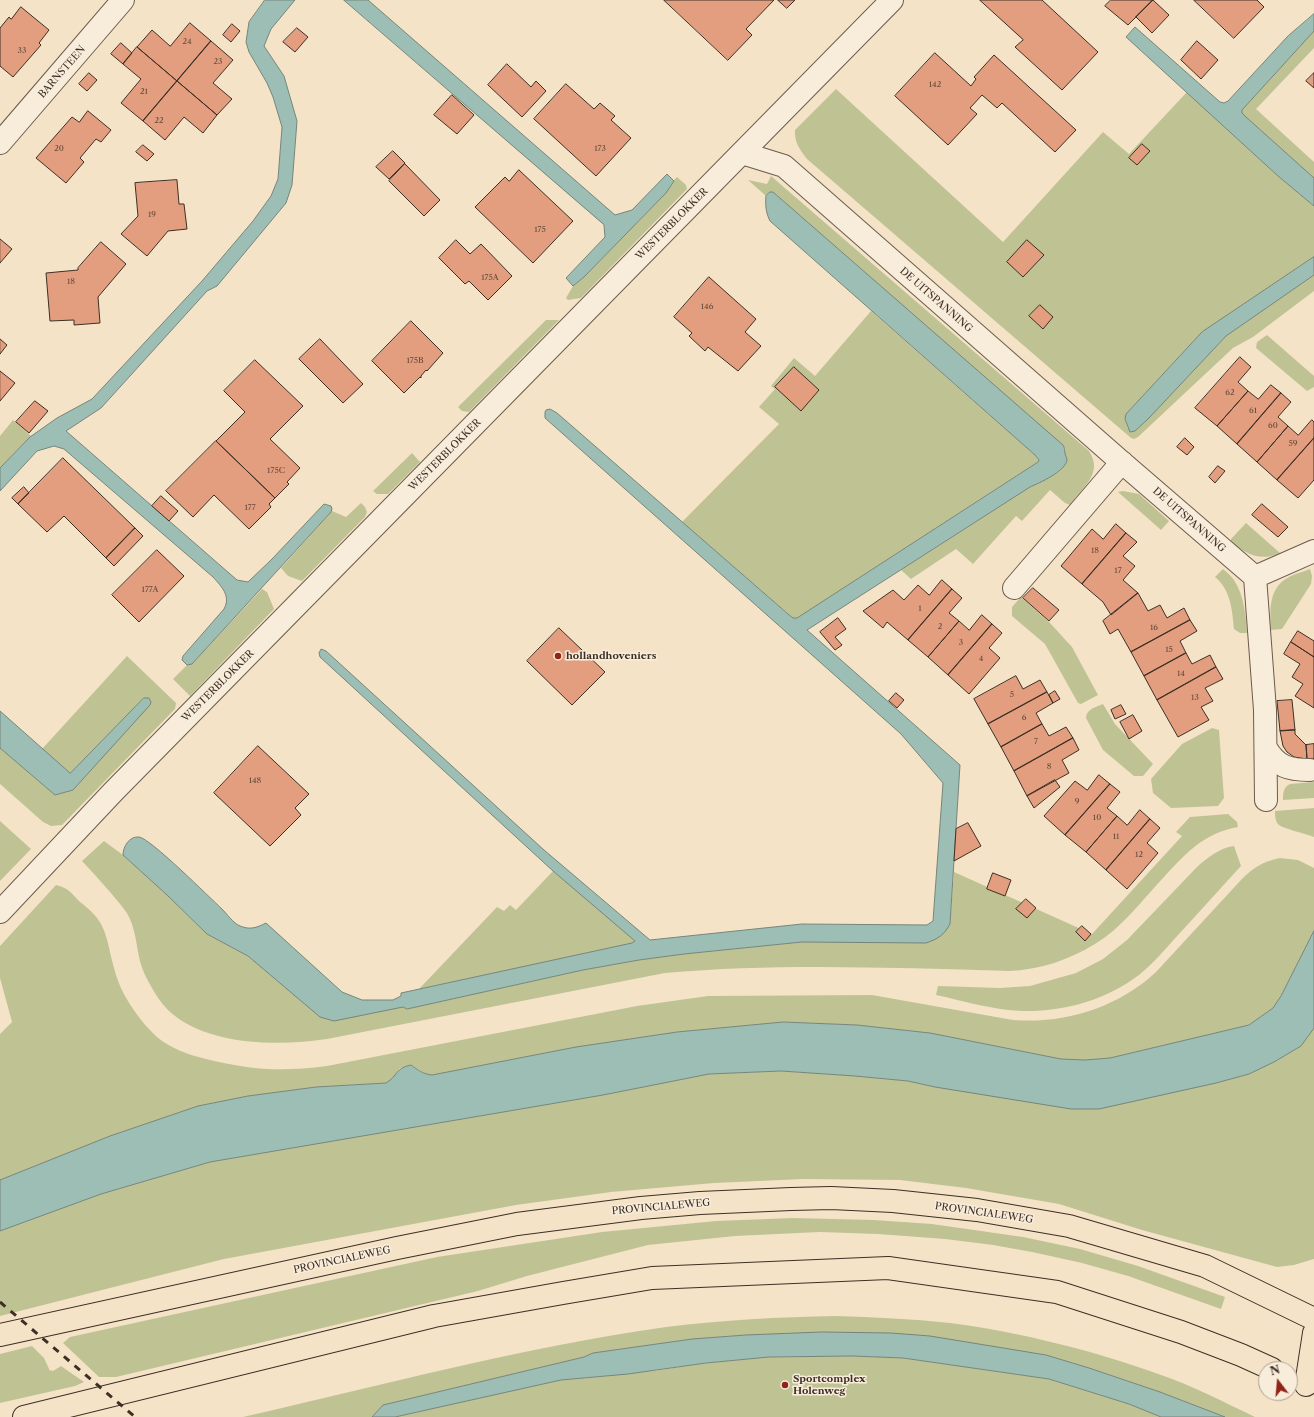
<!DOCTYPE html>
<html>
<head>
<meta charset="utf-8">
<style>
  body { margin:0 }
  #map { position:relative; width:1314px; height:1417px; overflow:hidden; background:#f5e3c8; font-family:"Libre Caslon Text",serif }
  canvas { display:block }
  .north { position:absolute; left:1258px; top:1361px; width:40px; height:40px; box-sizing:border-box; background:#f8eddb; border:1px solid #ada192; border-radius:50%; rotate:344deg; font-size:11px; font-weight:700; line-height:16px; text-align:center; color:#3d2f24 }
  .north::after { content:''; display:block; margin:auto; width:14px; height:18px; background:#8f2418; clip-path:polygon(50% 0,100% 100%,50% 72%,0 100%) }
</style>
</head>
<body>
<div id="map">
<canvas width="1314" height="1417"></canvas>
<div class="north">N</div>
</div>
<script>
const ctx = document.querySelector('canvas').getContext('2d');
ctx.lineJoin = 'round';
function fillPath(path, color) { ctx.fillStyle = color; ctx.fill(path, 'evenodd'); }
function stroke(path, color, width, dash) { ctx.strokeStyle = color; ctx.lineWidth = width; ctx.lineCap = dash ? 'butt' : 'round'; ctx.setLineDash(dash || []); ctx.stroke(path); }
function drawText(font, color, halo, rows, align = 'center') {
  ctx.font = font + ' "Libre Caslon Text",serif'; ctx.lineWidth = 3; ctx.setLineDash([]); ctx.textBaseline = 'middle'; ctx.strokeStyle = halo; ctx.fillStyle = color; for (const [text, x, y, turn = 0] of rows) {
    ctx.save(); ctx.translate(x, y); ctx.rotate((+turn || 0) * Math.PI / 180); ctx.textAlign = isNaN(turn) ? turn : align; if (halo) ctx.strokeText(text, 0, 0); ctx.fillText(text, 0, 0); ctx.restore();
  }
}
fillPath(new Path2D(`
  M1314,31V48L1256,109L1314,162V178L1246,117L1242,113V110Z
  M836,89L1003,242L1103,132L1129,154L1187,92L1278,176L1314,206V257L1202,332L1126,414L1125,419L1128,428L1135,431L1226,336L1314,275V291L1253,337L1233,348L1138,437L1134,439L1131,438L807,159C800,150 794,142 795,130Z
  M771,176L1089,451C1104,474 1082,487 1070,505L1065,503L1050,490L1022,521L1016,516L973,564L956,549L911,579L901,570L1030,487L1060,471L1065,448L773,192H770L766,196L748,180L767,184Z
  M677,177L686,185L687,189L581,298L568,300L566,298L573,286L584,277L666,193L674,180Z
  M871,311L1035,455L1039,461L797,618H793L682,522L779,424L759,407L775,389L771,386L794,358L815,376Z
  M546,320H559L469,412L462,411L458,407Z
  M1267,335L1314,376V387L1307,391L1256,348L1257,342Z
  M13,420L31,436L18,449L0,468V436Z
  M412,453L420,462L388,494H377L373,491Z
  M1123,491L1139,494L1169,521L1161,530L1118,492Z
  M361,503L365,507L367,512L365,517L302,581L288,576L281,568L332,511L346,517Z
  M1246,523L1280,553C1261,562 1246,554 1231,542V539Z
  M1223,569C1227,572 1231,576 1234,580C1244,595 1246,616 1247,633H1240L1234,629C1232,610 1231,590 1215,577Z
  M1310,569L1312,576L1311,584L1282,629L1271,630C1270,610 1268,588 1289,577C1296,573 1303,572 1310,569Z
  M262,589L267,592L274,609L190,696L173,679L187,665L192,664Z
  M1021,597L1050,623L1072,647L1098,695L1081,704L1078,703L1045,644L1012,616V607Z
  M127,656L176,703L175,709L62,825L51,826L43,822L0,784V748L55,795L73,790L150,700L149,698H144L70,773L42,749Z
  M1103,704L1115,724L1153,764L1143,776H1134L1103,750L1086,718C1086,709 1096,707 1103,704Z
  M1212,728L1219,730L1224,798L1218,806L1171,808L1153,793L1151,779L1182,744Z
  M1314,782V798L1283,800C1283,794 1283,787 1290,784Z
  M1314,808V837C1307,834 1280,828 1278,824C1275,820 1275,815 1275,811Z
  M1228,814L1237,822L1238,827C1204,833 1186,853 1164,877C1143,899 1122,928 1095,944C1069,960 1039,970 1009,971C895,968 779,963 665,973L327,1039C281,1046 214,1046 175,1016C162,1007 152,989 145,975C136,957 138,935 129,917C127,912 123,908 120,904C108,889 95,875 82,861L104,841L123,855L167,895L207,934L248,956L320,1016L403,1007L407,1009L583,970L639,960L684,954L802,942H825L950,924L954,872L1092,934L1182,836L1176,832L1190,817Z
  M0,821L31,849L0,881Z
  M1234,846L1241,866C1220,889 1200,911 1179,934C1166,948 1154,963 1139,975C1106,1000 1064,1012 1022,1011C993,1010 964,1001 936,995L938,986L1000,988L1030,986L1076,973L1103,959L1127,940L1197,867C1207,858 1219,848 1234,846Z
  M1280,858L1298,860L1314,868V931L1281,996L1273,1008L1249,1025L1110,1058L1085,1060L1061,1059L930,1033L857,1025L783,1022L677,1032L576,1047L432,1075L426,1074L411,1065L400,1068L393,1079L386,1083L316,1087L248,1096L198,1106L110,1136L0,1180V1034L12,1022L0,978V946L56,885C69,888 71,893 80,902C88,908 96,915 101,924C108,937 109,950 113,964C116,977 121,990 128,1001C135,1013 146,1027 157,1037C170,1048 189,1055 206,1059C251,1070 281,1072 327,1066L637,1006L708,996L872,995L1013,1020C1065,1024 1117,1008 1156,972L1241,880C1254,867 1262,862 1280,858Z
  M553,871L635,939L634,943L419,989L497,907L504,911L510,905L516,910Z
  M1314,1028V1259L1294,1265L1277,1267L1142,1230L1059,1204L966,1188L900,1180L804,1179L714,1183L611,1192L516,1205L224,1259L0,1316V1231L101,1194L210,1162L603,1095L709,1074L781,1071L855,1076L908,1081L935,1087L1216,1083L1249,1074L1274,1062L1301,1046Z
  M793,1218L874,1220L932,1224L1023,1237L1080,1249L1138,1266L1225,1297L1221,1309L1128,1276L1082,1263L1032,1252L993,1245L945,1239L878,1234L820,1232L735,1236L648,1245L527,1276L478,1291L116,1377H99L63,1343L70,1337L437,1257L602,1232L716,1221Z
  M836,1316C874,1317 912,1319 950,1323C1020,1332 1095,1351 1161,1375C1193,1386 1224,1402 1255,1417H1225L1160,1392L1089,1368L1046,1355L746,1335L692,1339L593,1353L584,1357L383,1405L372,1417H243C383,1385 524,1347 666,1327C723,1320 779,1317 836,1316Z
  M32,1346L44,1358L50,1371L51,1370L53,1371L61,1366L84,1382L75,1386L0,1403V1354Z
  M852,1356L903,1358L1049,1379L1129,1404L1161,1417H395L561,1380L607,1376L625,1372L653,1371L706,1363L769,1357Z`), '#bfc394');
const water = new Path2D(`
  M265,0H295L271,29L264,46L284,76L297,121L292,185L286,203L217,286L207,291L101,408L66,431L237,580L248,582L272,559L324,504L331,506L332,509L331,512L192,664L187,665L182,660L183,656L224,609C231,596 222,587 213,577L64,449L54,446L37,451L0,491V468L30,437L57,418L92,399L202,281L253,221L271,196L278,179L282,127L273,97L267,83L249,52L246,42L249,22Z
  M344,0H368L615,215L632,210L667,174L674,181L666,193L584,277L573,286L566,278L605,237L604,225Z
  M1314,14V31L1242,110V113L1246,117L1314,178V206L1278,176L1126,37L1135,27L1220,102L1224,103L1228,101L1288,36Z
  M770,192H773L1063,445C1065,448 1064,449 1065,453C1065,455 1067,458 1067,459C1067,471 1039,483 1030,487L807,630L960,765L950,924C944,935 938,939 926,943L802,942L684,954L639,960L583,970L407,1009L403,1007L334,1021L320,1017L248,956L207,934L167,895L123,855C123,847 129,836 139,837C150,838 210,898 222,909C227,914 233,923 240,926C250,930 256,928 266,923L342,992L362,1000H393L401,996V993L632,943L635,941L553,871L320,657L319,653L321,649L326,651L544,850L650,940L802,924L927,925L933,921L943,783L901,734L545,418V412L546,410L550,409L557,413L788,614L793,618H797L1038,462L1039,460L1035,455L770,221C766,213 765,205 766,196Z
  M1314,257V275L1226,336L1149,418L1135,431L1130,432L1125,419L1126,414L1202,332Z
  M144,698H149L151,702L150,705L73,790L55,795L0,748V711L70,773Z
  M1314,931V1028L1301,1046L1274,1062L1249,1074L1216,1083L1099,1109H1071L935,1087L908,1081L855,1076L781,1071L709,1074L603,1095L210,1162L101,1194L0,1231V1180L110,1136L198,1106L248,1096L316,1087L386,1083C398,1076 395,1068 411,1065C418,1070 423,1074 432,1075L576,1047L677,1032L783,1022L857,1025L930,1033L1061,1059L1085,1060L1110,1058L1249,1025L1273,1008L1281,996Z
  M822,1332L891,1333L930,1336L1046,1355L1089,1368L1160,1392L1225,1417H1161L1129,1404L1049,1379L903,1358L852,1356L769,1357L706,1363L628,1374L561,1380L395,1417H372L383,1405L584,1357L593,1353L692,1339L746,1335Z`);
fillPath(water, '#9cbeb5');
stroke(water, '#76857b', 1);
const building = new Path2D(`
  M664,0H774L746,29L752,35L728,60Z
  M778,0H795L787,8Z
  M980,0H1042L1098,52L1062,90L1015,47L1023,40Z
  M1111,0H1153L1128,25L1105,6Z
  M1153,0L1169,15L1152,33L1136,17Z
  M1194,0H1257L1264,7L1234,38Z
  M21,7L49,30L39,43L41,45L13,77L0,66V28L9,17L11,19Z
  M190,23L211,41L177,81L137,47L152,30L170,46Z
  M232,24L240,31L231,42L223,35Z
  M297,28L308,37L295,52L283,42Z
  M211,41L233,60L213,83L232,99L217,115L177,81Z
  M1197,41L1218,60L1201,79L1181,60Z
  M121,43L132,53L123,64L111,54Z
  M137,47L177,81L143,121L121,103L141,79L123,64Z
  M935,53L971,86L976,79L974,77L994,55L1076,130L1055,152L1002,103L997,108L982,95L970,108L977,114L948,145L895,96Z
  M507,64L531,87L536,81L546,91L522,117L488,85Z
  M89,73L97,80L87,91L79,84Z
  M1314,73V88L1306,81Z
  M177,81L217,115L203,133L184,117L165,140L143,121Z
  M566,84L594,109L600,103L615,116L611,120L631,138L596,176L534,119Z
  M452,95L474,115L457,134L434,115Z
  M88,111L111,130L101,142L96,139L80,158L84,162L66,183L36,158L72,117L79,122Z
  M1142,144L1150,151L1137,165L1129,158Z
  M143,145L154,154L147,161L136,152Z
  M393,151L405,163L389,179L376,167Z
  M405,164L440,200L424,216L389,181Z
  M519,170L573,221L533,263L475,207L505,177L509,181Z
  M177,180L179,204H184L187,229L168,231L147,256L121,234L138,216L135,183Z
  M0,239L12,249L0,263Z
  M456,240L470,254L481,244L512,276L488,300L469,281L465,284L439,258Z
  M1027,240L1044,255L1023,277L1007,262Z
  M101,242L126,264L98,297L100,323L74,325V320L50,321L46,273L78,270V268Z
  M709,277L756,319L745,332L761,346L738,371L708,347L705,351L689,336L692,333L674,317Z
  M1040,305L1053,317L1043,329L1029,316Z
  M411,321L443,353L427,371L426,370L421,376V378L420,377L404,393L372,361Z
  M0,339L7,345L0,354Z
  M320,339L363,384L343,403L299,359Z
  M1240,357L1251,367L1238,382L1248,391L1217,426L1195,408Z
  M255,360L303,406L270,439L300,468L287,482L289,484L275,498L216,441L245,412L224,391Z
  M794,367L819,390L801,411L775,387Z
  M0,371L15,383L0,401Z
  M1271,385L1281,393L1237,444L1217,426L1248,391L1258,399Z
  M1281,393L1291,402L1278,417L1288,426L1257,462L1237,444Z
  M35,401L48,411L29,433L16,422Z
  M1312,420L1314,422V438L1277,480L1257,462L1288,426L1298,435Z
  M1185,438L1194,447L1187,455L1177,447Z
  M1314,438V480L1298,498L1277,480Z
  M216,441L275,498L269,504L271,507L249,529L214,495L193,517L166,491Z
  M63,458L135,528L106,558L64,516L47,532L18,504Z
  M1218,466L1225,471L1215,483L1209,477Z
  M24,487L29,493L18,504L12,498Z
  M161,496L178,511L169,521L152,506Z
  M1262,504L1288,527L1278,537L1252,515Z
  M1116,524L1126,533L1082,584L1061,566L1092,529L1103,539Z
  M135,528L143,536L114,566L106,558Z
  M1126,533L1137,542L1123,556L1135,566L1123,580L1138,593L1111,615L1103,602L1082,584Z
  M157,550L184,576L139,622L112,595Z
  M942,580L952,589L908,640L887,622L883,628L863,611L893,590L904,600L918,585L929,595Z
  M1033,588L1059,610L1049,621L1023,598Z
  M952,589L962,598L949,613L959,621L928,657L908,640Z
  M1138,593L1148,611L1160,605L1167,618L1184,608L1190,620L1131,652L1118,629L1110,634L1103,621Z
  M982,615L992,624L948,675L928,657L959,621L969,630Z
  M838,618L846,629L835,637L842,645L835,650L820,632Z
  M1190,620L1197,631L1180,641L1186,653L1144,676L1131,652Z
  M992,624L1002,633L989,648L1000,658L969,694L948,675Z
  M559,628L605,672L572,705L527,661Z
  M1298,631L1314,641V657L1291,642Z
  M1291,642L1314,657V708L1295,696L1303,684L1292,677L1300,664L1284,654Z
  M1186,653L1192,664L1210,655L1216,667L1157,700L1144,676Z
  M1216,667L1223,679L1205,688L1213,701L1201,707L1209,720L1178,737L1157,700Z
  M1016,676L1023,689L1040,680L1047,692L988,724L974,699Z
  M1055,691L1060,699L1053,703L1049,695Z
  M1047,692L1053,703L1036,713L1042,724L1001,747L988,724Z
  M896,693L904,700L897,708L889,701Z
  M1292,700L1295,730L1280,731L1277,701Z
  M1121,705L1126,714L1115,719L1111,710Z
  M1133,715L1142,731L1129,739L1120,722Z
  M1042,724L1049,736L1066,727L1073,738L1014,771L1001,747Z
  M1295,730V734L1306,745L1307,759L1294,757L1287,752L1283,746L1280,731Z
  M1073,738L1079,750L1062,760L1069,773L1027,796L1014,771Z
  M1314,744V759H1307L1306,745Z
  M258,746L309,794L295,808L301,815L270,846L214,793Z
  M1099,775L1110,784L1065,835L1044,816L1075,781L1087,790Z
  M1055,780L1060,787L1034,808L1027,796Z
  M1110,784L1120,792L1107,808L1117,816L1086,852L1065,835Z
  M1140,810L1150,819L1106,870L1086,852L1117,816L1127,825Z
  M1150,819L1160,828L1147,843L1158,853L1127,889L1106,870Z
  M968,823L981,846L954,861L956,829Z
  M993,873L1011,880L1005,896L987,889Z
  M1026,899L1036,908L1027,918L1016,909Z
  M1082,926L1091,934L1085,941L1076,932Z`);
fillPath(building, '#e39e7f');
stroke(building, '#3d2f24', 1);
const minor = new Path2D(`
  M0,143L123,0
  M742,153L784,166L1118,459L1255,577L1265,710L1266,800
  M1255,577L1314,551
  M1014,588L1122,462
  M1266,748C1277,767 1289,770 1310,770
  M0,912L113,792L892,0`);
const major = new Path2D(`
  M0,1335L397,1248L517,1224L641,1208L700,1203L791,1199L831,1198L893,1201L977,1210L1069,1226L1205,1266L1314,1319
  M1306,1385L1314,1333
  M24,1417L434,1316L563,1293L652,1278L888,1268L1057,1292L1181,1332L1241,1355L1272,1369`);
stroke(minor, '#6b5c4d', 24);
stroke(major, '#3d2f24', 24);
stroke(minor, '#f8eddb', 22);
stroke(major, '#f5e3c8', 22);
stroke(new Path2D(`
  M0,1302L135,1417`), '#3d2f24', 3, [7, 7]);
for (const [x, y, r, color] of [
  [558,656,4,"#8f2418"],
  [785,1385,4,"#8f2418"]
]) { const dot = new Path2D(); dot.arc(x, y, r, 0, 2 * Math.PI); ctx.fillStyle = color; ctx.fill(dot); stroke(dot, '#f8eddb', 1.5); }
drawText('8px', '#664b3b', null, [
  ["24",187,42],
  ["33",22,51],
  ["23",218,62],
  ["142",935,85],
  ["21",144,92],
  ["22",159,121],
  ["20",59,149],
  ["173",600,149],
  ["19",152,215],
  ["175",540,230],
  ["175A",490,278],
  ["18",71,282],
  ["146",707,307],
  ["175B",415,361],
  ["62",1230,393],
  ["61",1253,411],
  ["60",1273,426],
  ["59",1293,444],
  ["175C",276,471],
  ["177",250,508],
  ["18",1095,551],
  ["17",1118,571],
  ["177A",150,590],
  ["1",920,609],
  ["2",940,627],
  ["16",1154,628],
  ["3",961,643],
  ["15",1169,650],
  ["4",981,659],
  ["14",1181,674],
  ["5",1012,695],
  ["13",1195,698],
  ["6",1024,718],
  ["7",1036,742],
  ["8",1049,767],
  ["148",255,781],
  ["9",1077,802],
  ["10",1097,818],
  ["11",1116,837],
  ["12",1139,855]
]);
drawText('10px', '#3d2f24', '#f8eddb', [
  ["BARNSTEEN",62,72,-49],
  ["WESTERBLOKKER",672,224,-45],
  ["DE UITSPANNING",936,300,41],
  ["WESTERBLOKKER",445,455,-45],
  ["DE UITSPANNING",1189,520,41],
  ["WESTERBLOKKER",218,686,-45],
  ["PROVINCIALEWEG",661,1207,-5],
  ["PROVINCIALEWEG",984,1213,8],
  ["PROVINCIALEWEG",342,1260,-12]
]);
drawText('bold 10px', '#3d2f24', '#f8eddb', [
  ["hollandhoveniers",566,656],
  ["Sportcomplex",793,1379],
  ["Holenweg",793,1391]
], 'left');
</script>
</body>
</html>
